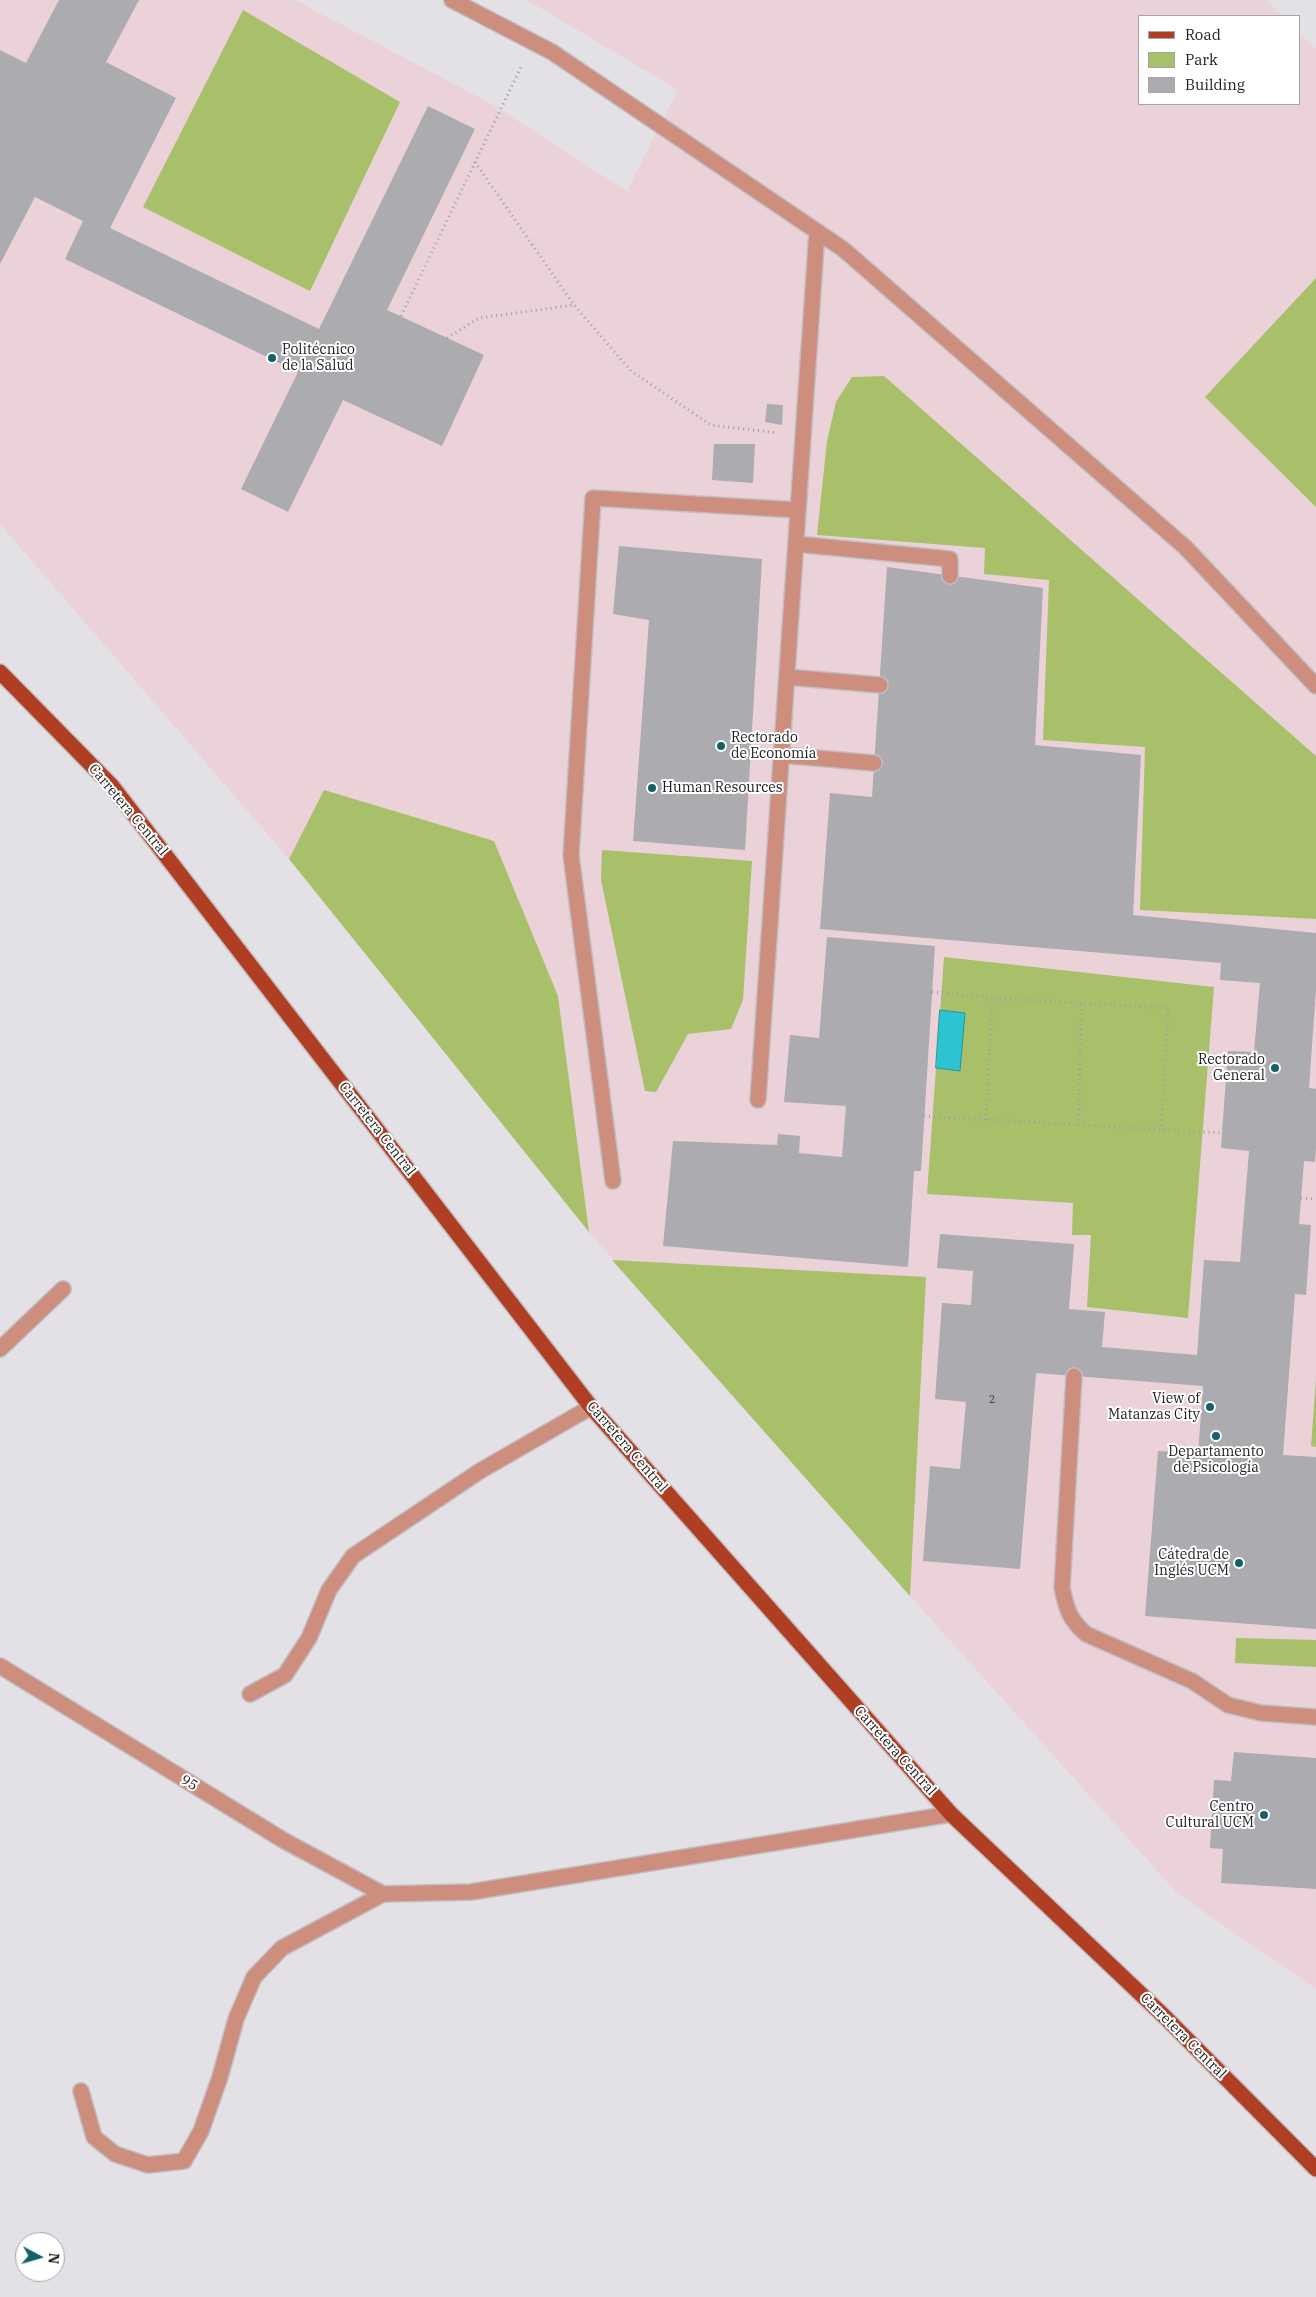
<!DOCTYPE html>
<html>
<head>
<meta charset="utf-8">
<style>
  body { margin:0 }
  #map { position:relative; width:1316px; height:2297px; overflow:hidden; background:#e3e1e6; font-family:"IBM Plex Serif",serif }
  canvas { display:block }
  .legend { position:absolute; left:1138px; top:15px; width:162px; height:90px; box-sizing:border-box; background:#fff; border:1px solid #a7a6a7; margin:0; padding:6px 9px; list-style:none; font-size:15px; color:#222122 }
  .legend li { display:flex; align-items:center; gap:10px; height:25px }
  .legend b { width:25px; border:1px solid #a7a6a7 }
  .north { position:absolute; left:15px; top:2232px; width:50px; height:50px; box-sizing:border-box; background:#fff; border:1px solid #a7a6a7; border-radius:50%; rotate:96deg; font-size:14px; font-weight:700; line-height:20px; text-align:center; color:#222122 }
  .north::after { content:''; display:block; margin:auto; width:18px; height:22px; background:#13626a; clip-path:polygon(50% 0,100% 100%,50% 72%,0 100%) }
</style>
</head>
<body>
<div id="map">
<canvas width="1316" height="2297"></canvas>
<ul class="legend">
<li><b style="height:6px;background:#af3e22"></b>Road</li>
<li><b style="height:14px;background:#a9c06a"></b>Park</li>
<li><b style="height:14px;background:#acabb0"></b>Building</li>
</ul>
<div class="north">N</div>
</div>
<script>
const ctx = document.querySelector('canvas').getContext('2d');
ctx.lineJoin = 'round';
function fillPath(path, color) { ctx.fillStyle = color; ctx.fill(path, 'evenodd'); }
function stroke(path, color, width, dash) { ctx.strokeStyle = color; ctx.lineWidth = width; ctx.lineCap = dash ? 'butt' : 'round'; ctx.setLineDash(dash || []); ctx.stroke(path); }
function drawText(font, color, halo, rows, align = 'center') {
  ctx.font = font + ' "IBM Plex Serif",serif'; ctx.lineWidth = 4; ctx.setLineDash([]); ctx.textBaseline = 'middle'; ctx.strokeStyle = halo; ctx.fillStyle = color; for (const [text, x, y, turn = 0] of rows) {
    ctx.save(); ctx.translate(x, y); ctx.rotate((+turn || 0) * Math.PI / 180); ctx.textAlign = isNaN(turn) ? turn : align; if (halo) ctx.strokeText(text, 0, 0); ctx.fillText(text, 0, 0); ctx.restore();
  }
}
fillPath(new Path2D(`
  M0,0H295L488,102L627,191L678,90L527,0H1266L1282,16H1140V104H1300V34L1316,49V1989L1178,1894L910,1596L589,1232L558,996L324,791L289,859L0,524Z`), '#ebd1d8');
fillPath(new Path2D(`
  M243,10L400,102L310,291L143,207Z
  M1316,278V507L1205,397Z
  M884,376L1316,756V919L1140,910L1145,747L1043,740L1049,580L984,574L985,548L817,535L827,441L836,402L852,377Z
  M324,790L494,841L558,996L589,1232L289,859Z
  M602,850L752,861L743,1000L731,1029L688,1034L656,1092L645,1091L601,880Z
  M944,957L1214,987L1188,1318L1087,1307L1091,1235H1072L1073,1203L927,1194Z
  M612,1260L926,1277L910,1596Z
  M1316,1379V1447L1311,1446Z
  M1236,1638L1316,1640V1667L1235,1663Z`), '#a9c06a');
const water = new Path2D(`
  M940,1010L965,1013L960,1071L936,1068Z`);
fillPath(water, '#2dc4d1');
stroke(water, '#2a939c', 1);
fillPath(new Path2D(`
  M59,0H139L106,62L176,98L110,228L319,329L428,106L475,129L387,310L484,355L442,446L343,400L288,512L241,489L298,372L65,259L83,221L35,197L0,264V50L26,63Z
  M767,404L783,405L782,425L765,422Z
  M714,444H755L753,483L712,480Z
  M619,546L762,559L745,850L633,841L649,620L613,614Z
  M887,567L1043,588L1035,745L1141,755L1133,915L1316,933V989L1309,1088L1316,1089V1147L1315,1162L1304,1161L1299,1224L1311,1225L1306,1295L1295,1294L1283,1455L1316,1457V1629L1145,1616L1158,1451L1198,1454L1203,1386L1036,1373L1020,1569L923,1561L930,1466L960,1469L966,1402L935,1399L942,1303L971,1305L973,1271L937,1268L940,1234L1074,1244L1069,1309L1105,1312L1102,1347L1197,1355L1204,1260L1240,1262L1249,1151L1221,1148L1222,1133L1228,1051L1254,1052L1260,983L1220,980L1221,963L820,929L830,793L872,797Z
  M827,937L935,946L921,1171H914L908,1267L663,1246L673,1141L777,1145L778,1134L800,1136L799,1153L842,1157L846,1106L784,1102L790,1035L819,1038Z
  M1234,1752L1316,1758V1889L1221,1883L1223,1849L1210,1848L1214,1780L1231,1781Z`), '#acabb0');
const minor = new Path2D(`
  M452,0L552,52L843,249L1186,548L1316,686
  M796,544L950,559V576
  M787,677L880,685
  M781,755L874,763
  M758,1100L817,231
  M613,1181L571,855L593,498L798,510
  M0,1349L63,1289
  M1074,1376L1062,1588C1067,1610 1069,1619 1086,1634L1192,1681L1228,1705L1261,1713L1316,1717
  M0,1666L283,1840L383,1894
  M250,1694L285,1675L309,1638L329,1590L353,1556L480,1471L591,1407
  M81,2091L94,2137L115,2154L148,2165L184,2161L201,2131L220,2077L236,2019L254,1977L282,1948L383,1894L471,1892L951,1814`);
const major = new Path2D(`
  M0,672L112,786L591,1407L951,1814L1165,2017L1316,2169`);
stroke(minor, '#c0bec3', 18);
stroke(major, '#c0bec3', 18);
stroke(new Path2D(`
  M475,162L574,305L631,371L711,425L778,433
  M401,316L522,65
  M447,338L479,318L574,305
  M932,992L992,998
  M924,1116L1222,1133
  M986,1120L992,998L1168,1008L1161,1131
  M1078,1125L1082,1003
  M1301,1198L1316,1199`), '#a19fa3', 3, [1, 4]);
stroke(minor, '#cd8e7e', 15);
stroke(major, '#af3e22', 15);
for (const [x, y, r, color] of [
  [272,358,5,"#13626a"],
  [721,746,5,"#13626a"],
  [652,788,5,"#13626a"],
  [1275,1068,5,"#13626a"],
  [1210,1407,5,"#13626a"],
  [1216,1436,5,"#13626a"],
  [1239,1563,5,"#13626a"],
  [1264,1815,5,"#13626a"]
]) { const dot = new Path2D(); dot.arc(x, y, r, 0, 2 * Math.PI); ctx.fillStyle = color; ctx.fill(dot); stroke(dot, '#fff', 2); }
drawText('11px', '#444446', null, [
  ["2",992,1400]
]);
drawText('14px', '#222122', '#fff', [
  ["Politécnico",282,350,"left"],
  ["de la Salud",282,366,"left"],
  ["Rectorado",731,738,"left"],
  ["de Economía",731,754,"left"],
  ["Human Resources",662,788,"left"],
  ["Rectorado",1265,1060],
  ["General",1265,1076],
  ["View of",1200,1399],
  ["Matanzas City",1200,1415],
  ["Departamento",1216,1452,"center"],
  ["de Psicología",1216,1468,"center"],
  ["Cátedra de",1229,1555],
  ["Inglés UCM",1229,1571],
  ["Centro",1254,1807],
  ["Cultural UCM",1254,1823]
], 'right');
drawText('14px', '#222122', '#fff', [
  ["Carretera Central",128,810,50],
  ["Carretera Central",377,1129,52],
  ["Carretera Central",627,1447,49],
  ["Carretera Central",895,1751,48],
  ["95",189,1783,31],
  ["Carretera Central",1183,2036,45]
]);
</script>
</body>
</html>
